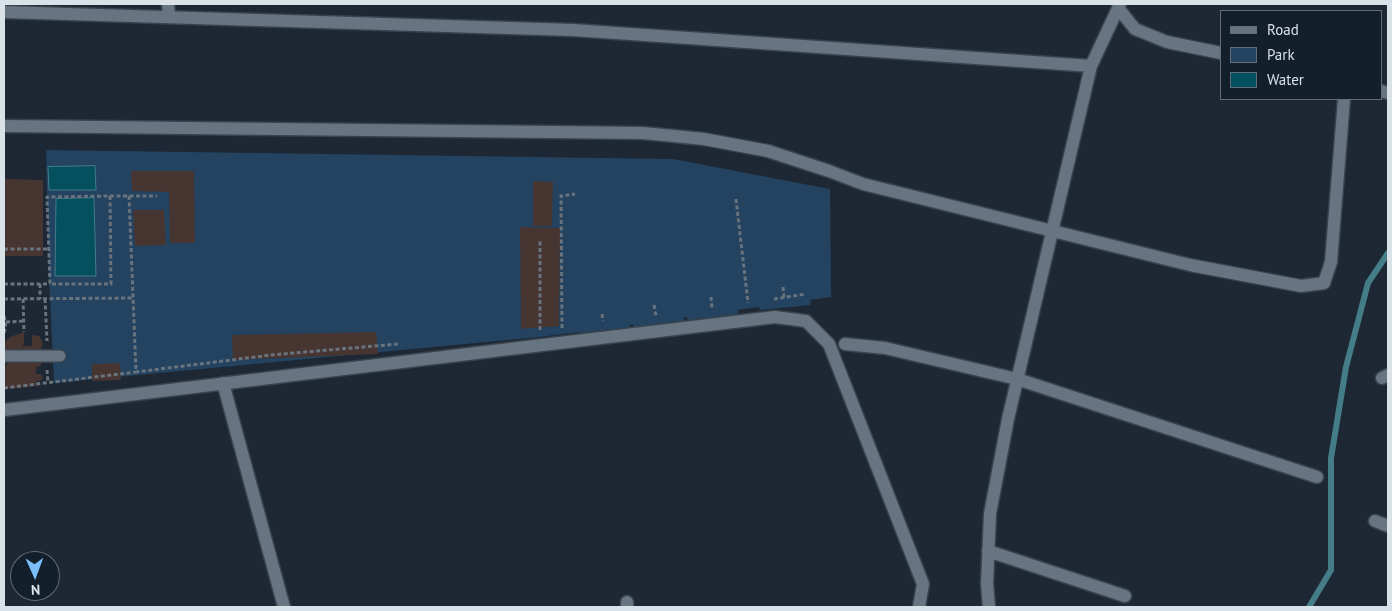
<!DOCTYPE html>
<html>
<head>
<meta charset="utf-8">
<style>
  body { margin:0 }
  #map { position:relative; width:1392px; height:611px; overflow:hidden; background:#1d2834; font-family:"PT Sans",sans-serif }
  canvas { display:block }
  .frame { position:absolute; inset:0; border:5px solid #d9e1e9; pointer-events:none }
  .legend { position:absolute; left:1220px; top:10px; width:162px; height:90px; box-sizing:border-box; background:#131f2a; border:1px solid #626d76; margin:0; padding:6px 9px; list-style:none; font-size:15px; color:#d9e1e9 }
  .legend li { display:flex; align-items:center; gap:10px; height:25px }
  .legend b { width:25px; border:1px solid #626d76 }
  .north { position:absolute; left:10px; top:551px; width:50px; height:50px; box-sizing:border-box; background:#131f2a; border:1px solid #626d76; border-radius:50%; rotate:178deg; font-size:14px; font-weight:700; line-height:20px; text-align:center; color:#d9e1e9 }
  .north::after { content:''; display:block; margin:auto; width:18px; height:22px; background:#7cbef9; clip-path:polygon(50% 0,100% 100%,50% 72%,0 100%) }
</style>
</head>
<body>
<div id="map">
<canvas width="1392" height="611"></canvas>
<div class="frame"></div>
<ul class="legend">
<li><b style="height:6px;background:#677482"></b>Road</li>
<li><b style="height:14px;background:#234360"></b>Park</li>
<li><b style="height:14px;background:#04505e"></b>Water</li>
</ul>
<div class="north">N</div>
</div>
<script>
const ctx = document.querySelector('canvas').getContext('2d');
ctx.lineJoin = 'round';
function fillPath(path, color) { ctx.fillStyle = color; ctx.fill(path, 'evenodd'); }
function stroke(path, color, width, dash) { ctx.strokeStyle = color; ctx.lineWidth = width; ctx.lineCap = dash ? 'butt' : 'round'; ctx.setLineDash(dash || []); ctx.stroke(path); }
fillPath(new Path2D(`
  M46,150L673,159L830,189L831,297L810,300L811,305L760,310L759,307L738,310V319L688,325L687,317H684L685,327L634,332L633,324L630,325L631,332L580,338L579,332L539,337L54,383L49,276Z`), '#234360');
const water = new Path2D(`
  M95,166L96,190H49L48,167Z
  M94,198L96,276H55L56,199Z`);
fillPath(water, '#04505e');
stroke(water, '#447c88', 1);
stroke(new Path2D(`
  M1309,607L1331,570V458L1346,367L1368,283L1388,253`), '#447c88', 6);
fillPath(new Path2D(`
  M131,171H194L195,243H170L169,192L132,191Z
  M4,179L43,180V256H4Z
  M533,181L553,182L552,226H533Z
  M133,210H164L166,245L135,246Z
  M520,227L560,228L559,326L521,329Z
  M24,332V344L22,346H32V335L39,336L42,341V347L40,350H35L36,357L42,361L41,366L36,367V374H41L43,378L40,381H36L37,386L4,389V368L19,351L4,366V342L10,337Z
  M376,332L378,354L233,360L232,335Z
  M120,363L121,380L92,381V364Z`), '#473532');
const lane = new Path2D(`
  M4,356H60`);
const street = new Path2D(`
  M168,4L169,16
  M1118,8L1135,29L1167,42L1221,53
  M4,12L573,30L1091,66
  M1381,91L1388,93
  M4,126L643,133L704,139L768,151L829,171L863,184L1190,265L1301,286L1324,283L1331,262L1344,99
  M845,344L885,348L1017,379L1317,477
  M1382,378L1388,375
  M223,383L284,607
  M4,410L775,317L806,321L829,344L923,584L919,607
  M1375,521L1388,526
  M988,551L1125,596
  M627,602V607
  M989,607L987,584L990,514L1008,419L1091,66L1120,4`);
stroke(lane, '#39434c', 14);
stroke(street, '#39434c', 15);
stroke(new Path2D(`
  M110,196L111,284H50L47,197Z
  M110,196H157
  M129,196L136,372L271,355L398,344
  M736,199L748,303
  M4,249H49
  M4,284H50
  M40,284V299
  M783,287L784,297
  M711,297L712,308
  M4,299L132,298
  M23,299L24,332
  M45,299L47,341
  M774,299L806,294
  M654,305L656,316
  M602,314L603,321
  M4,316C6,322 6,327 4,333
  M6,322L24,321
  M562,328L561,196L575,194
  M540,330V241
  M47,370L48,382
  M4,388L136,372`), '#69737d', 3, [4, 2.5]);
stroke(lane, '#677482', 11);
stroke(street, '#677482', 12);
</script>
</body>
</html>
